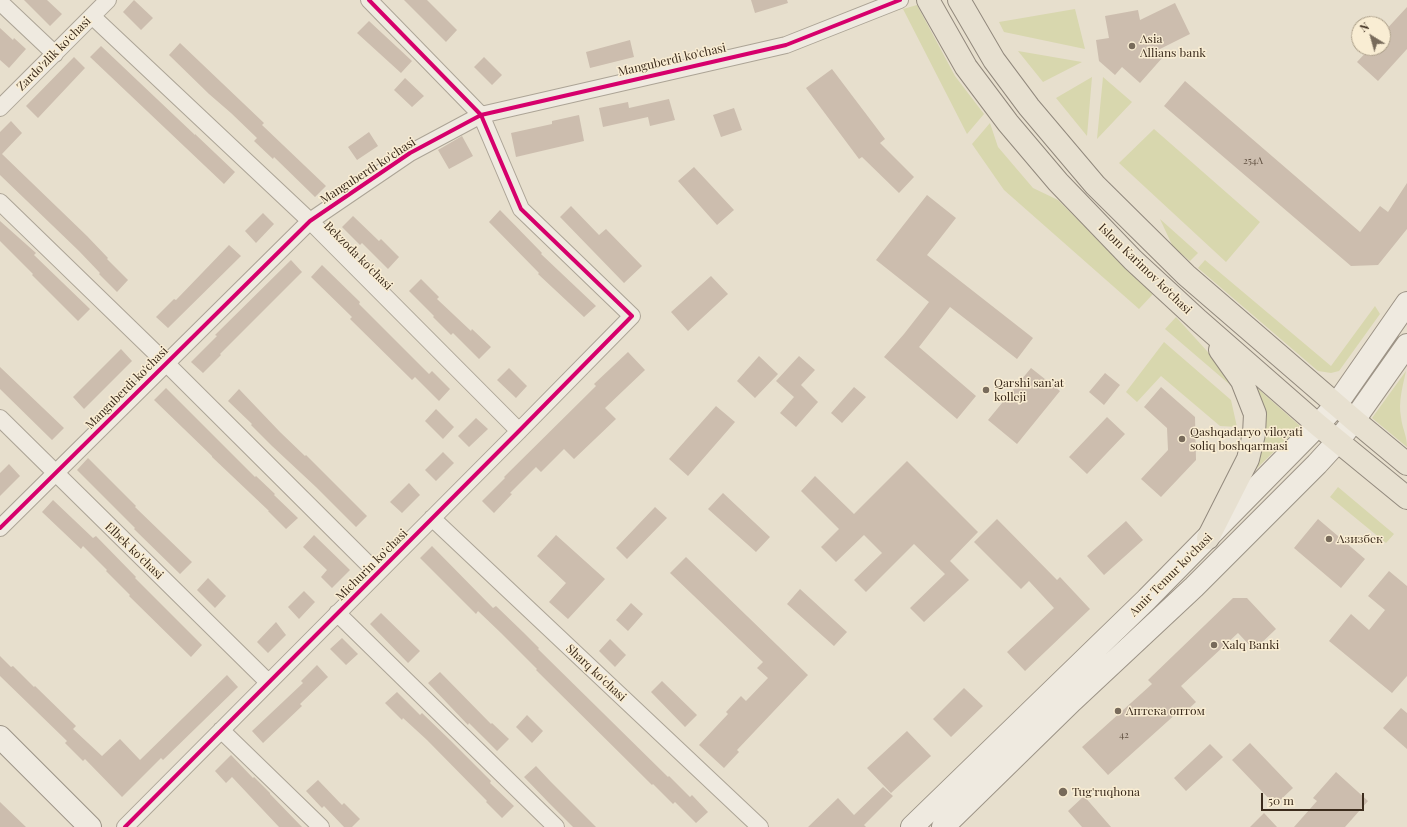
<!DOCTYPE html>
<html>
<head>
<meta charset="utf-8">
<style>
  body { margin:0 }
  #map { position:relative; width:1407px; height:827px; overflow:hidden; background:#e7dfcd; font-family:"Playfair Display",serif }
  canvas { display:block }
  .north { position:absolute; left:1351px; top:16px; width:40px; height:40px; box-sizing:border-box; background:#f9edd3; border:1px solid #ada08a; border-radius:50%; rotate:323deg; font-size:11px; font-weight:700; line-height:16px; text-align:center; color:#3c2c1d }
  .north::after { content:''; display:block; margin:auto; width:14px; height:18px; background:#786b5b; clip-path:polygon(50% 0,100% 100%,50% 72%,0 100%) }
  .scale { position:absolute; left:1261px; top:793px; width:103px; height:18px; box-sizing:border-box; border:2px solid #3c2c1d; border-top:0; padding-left:5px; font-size:12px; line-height:14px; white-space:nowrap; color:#3c2c1d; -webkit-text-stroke:3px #f9edd3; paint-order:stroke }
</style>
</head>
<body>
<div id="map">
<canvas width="1407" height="827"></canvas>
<div class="north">N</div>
<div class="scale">50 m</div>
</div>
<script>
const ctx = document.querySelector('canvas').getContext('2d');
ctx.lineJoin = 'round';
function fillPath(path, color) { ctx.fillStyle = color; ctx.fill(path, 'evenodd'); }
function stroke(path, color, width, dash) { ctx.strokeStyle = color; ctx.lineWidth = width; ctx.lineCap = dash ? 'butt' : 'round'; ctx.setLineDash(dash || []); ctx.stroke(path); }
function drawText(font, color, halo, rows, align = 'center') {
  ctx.font = font + ' "Playfair Display",serif'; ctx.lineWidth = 3; ctx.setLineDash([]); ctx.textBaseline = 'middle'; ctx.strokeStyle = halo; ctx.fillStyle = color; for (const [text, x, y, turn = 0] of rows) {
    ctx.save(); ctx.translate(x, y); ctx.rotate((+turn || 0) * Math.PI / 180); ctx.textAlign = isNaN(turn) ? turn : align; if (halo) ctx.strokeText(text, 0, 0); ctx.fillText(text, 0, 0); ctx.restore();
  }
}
fillPath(new Path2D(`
  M917,5L955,76L984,114L967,134L903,9Z
  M1075,9L1085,49L1004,32L999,22Z
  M1018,51L1082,62L1043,82Z
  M1092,77L1087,136L1056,98Z
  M1103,77L1132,102L1097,139Z
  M990,123L998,147L1033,188L1058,200L1153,294L1139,309L1004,190L972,144Z
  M1154,129L1260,222L1226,262L1119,163Z
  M1160,219L1198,253L1190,261L1173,247Z
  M1205,260L1331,366L1375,306L1380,314L1339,371L1331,373L1318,371L1198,268Z
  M1176,317L1227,373L1235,389L1165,329Z
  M1164,342L1231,400L1237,427L1220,426L1161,376L1137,402L1126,392Z
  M1406,371C1403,385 1398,402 1401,417C1402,428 1407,435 1407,447L1372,418Z
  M1246,378L1300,426L1247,478Z
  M1338,487L1394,534L1386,543L1330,497Z`), '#d8d7ae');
fillPath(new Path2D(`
  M24,0H47L62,14L50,26Z
  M134,0L153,18L141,30L123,12Z
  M404,0H427L457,30L446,42Z
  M751,0H787L788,3L755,13Z
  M1175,3L1190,34L1156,51L1163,57L1140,83L1122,67L1115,75L1099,61L1096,40L1109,38L1105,16L1138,10L1140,20Z
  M1407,7V49L1378,81L1357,62L1370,48H1383V33Z
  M369,21L412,61L401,73L357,33Z
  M0,28L13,40L14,38L26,49L9,68L0,60Z
  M630,40L634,57L590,68L586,52Z
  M180,43L264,123L262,125L326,186L315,197L274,157L273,159L254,141L257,138L231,113L209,94L169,55Z
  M101,46L195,135V134L235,172L224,184L90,57Z
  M74,57L85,68L38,118L26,106Z
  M484,57L502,75L492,85L474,67Z
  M832,69L885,139L880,143L914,177L899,193L862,157L859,159L806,88Z
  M405,78L424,96L412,107L394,90Z
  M1185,81L1360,232L1380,206L1388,212L1407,183V229L1378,265L1351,266L1164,106Z
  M669,99L675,120L650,126L648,117L603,127L599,108L628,102L629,108Z
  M734,108L742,130L721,137L713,115Z
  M579,115L584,141L516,157L511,133L552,124V121Z
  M11,121L22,133L2,154L87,236L108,258L107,259L128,280L117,292L99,274L100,273L79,251L0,175V132Z
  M369,132L378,146L357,160L348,147Z
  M462,136L473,156L449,169L438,150Z
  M694,167L734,210L717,225L678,181Z
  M927,195L956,218L927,255L1033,338L1017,359L950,307L919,347L976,396L957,419L884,357L904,334L929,302L876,260Z
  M571,206L599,235L606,229L642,266L624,283L560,217Z
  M500,210L542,253L541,254L596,306L584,317L538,274L539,273L489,222Z
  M263,213L274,224L256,243L245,231Z
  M353,216L379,241L381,239L399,257L388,269L362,243L360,245L342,227Z
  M0,221L36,253L34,255L90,309L78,321L32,275L33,274L0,241Z
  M229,245L241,256L168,328L156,317L174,299L176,300Z
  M291,260L302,272L220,354L221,355L203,373L191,362L217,336L215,335Z
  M322,265L360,302L359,304L429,374L432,371L450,389L439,401L415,377L412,380L350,319L352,317L311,277Z
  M711,276L728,294L688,331L671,312Z
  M421,279L439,297L437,299L471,331L472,329L491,347L479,359L453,333L451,335L433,317L434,316L409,291Z
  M121,349L132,361L84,409L73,397Z
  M628,352L645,370L605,408L616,419L574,459L564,449L541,472L536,467L510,493L512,494L494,513L482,501L505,478L504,477L596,386L594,384Z
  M759,356L778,374L755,398L737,381Z
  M799,356L815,370L801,385L818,402L796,427L780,413L794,397L776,381Z
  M0,367L64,428L52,440L0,389Z
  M509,368L527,386L516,398L497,380Z
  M1031,368L1060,391L1017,444L988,420Z
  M1105,373L1120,385L1104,405L1089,392Z
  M854,387L866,397L842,423L831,413Z
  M1161,387L1195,417L1196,460L1161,497L1141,479L1168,450L1167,428L1144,407Z
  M166,388L255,477L256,476L275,494L274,495L298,518L286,529L268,511H269L212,457V456L154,400Z
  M239,389L280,432L305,456L306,455L367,516L356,527L316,487L272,446L251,425L252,424L228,401Z
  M716,406L735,422L688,476L669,459Z
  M436,409L454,427L443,439L425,421Z
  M1107,417L1125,434L1087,474L1069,457Z
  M476,418L488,429L469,447L458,436Z
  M443,452L454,463L436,481L425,470Z
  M88,458L136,506L135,507L192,562L180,574L134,529L135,528L77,470Z
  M907,461L978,532L950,561L969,580L924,622L910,608L945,574L914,544L866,592L854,580L882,553L864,535L836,562L821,547L839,529L801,491L815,476L854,514Z
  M9,464L20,476L0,496V473Z
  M409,483L420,495L402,513L390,502Z
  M723,493L770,537L756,552L708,509Z
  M53,500L93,538L96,536L136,577L135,578L202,645L191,657L129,596L130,595L106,571L107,570L83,546L81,549L42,512Z
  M655,507L667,518L627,559L616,548Z
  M997,519L1057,580L1060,577L1090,609L1025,671L1007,652L1054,608L1029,581L1021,589L974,542Z
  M1318,519L1365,559L1341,588L1294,548Z
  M1126,521L1143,540L1104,575L1087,556Z
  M314,535L350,570L332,588L321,577L327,570L303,547Z
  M556,535L605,579L568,619L549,602L566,583L537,556Z
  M432,546L493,608L496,606L523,632L539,648L538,649L668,777L669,776L690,797L692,795L708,812L696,823L675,802L673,804L653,784L652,785L536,670L537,669L501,633L478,611L476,614L420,558Z
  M686,557L808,675L737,750L739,752L724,768L699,745L728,714L726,712L741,696L746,701L768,678L757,668L763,662L670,573Z
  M1389,571L1407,586V676L1392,693L1329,641L1351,614L1369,630L1385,610L1368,596Z
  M208,578L226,596L215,608L197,590Z
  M800,589L847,632L834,646L787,604Z
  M304,591L315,602L299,619L288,607Z
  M1233,598H1247L1276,629L1254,650L1238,633L1181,686L1196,702L1181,716L1178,712L1108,775L1082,747L1152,684L1148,680Z
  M631,603L643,614L628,631L616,620Z
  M381,613L420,651L408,663L370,624Z
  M276,622L286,635L268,653L257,642Z
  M342,638L358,654L346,665L330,649Z
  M610,639L626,655L615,667L599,651Z
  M0,656L11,667L13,666L34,687L35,686L76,726L73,729L102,756L120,739L140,760L227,675L238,687L163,760L161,758L122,797L85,759L83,761L65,743L67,741L0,676Z
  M317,665L328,677L300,704L302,706L263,743L252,731L303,683L301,681Z
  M440,672L491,724L492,723L509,739L497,751L469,723L468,725L428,683Z
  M662,681L697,715L685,727L651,692Z
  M964,688L983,706L951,737L933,719Z
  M397,692L420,715L422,713L450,740L491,781L490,783L514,806L502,818L486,802L487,801L427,740L403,718L402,720L385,703Z
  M1401,708L1407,713V749L1383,728Z
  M527,715L543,731L532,743L516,727Z
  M907,731L931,756L891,793L867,768Z
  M1250,743L1293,788L1275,805L1232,760Z
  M1210,744L1223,757L1186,791L1174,778Z
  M231,755L253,778L254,777L270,793V794L302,827H279L232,777L226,783L215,771Z
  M536,766L551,782L596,827H573L549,803L524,777Z
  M1336,772L1368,801L1345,827H1294L1317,801L1313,798Z
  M318,780L342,805L344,803L360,819L352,827H344L324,806L322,808L306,791Z
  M883,787L893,796L864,825L866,827H808L838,798L854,815Z
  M1084,796L1111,827H1082L1068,811Z
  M0,802L26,827H0Z
  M1264,813L1277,827H1250Z`), '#ccbdae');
const street = new Path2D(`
  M0,2L55,54
  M92,16L310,221L519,431
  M0,108L108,0
  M0,202L166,363L377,573
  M0,418L268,682
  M432,518L760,827
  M0,528L310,221L410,153L481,115L786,45L900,0
  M337,613L556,827
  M221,730L321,827
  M125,827L519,431L632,316L521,209L481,115L369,0`);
const secondary = new Path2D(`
  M0,737L90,827
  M912,827L1147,599L1318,425L1336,405L1407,303
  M943,827L1072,701L1194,587L1317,464L1338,441L1354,420L1407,345`);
const primary = new Path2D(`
  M928,0L966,67L1008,123L1058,182L1133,260L1198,320L1318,425L1407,498
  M959,0L994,60L1029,107L1095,185L1186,275L1354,420L1407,464
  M1208,538L1248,459L1254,434L1255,414L1242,381L1220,350`);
stroke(street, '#aca496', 18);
stroke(secondary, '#9c9386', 24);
stroke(primary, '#92897d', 24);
stroke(street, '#efeae0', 16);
stroke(secondary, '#efeae0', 22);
stroke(primary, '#e7e0d0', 22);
stroke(new Path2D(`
  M0,528L310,221L410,153L481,115L786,45L900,0
  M125,827L519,431L632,316L521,209L481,115L369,0`), '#d6006c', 4);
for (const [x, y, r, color] of [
  [1132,46,4,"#786b5b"],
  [986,390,4,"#786b5b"],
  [1182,439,4,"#786b5b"],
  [1329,539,4,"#786b5b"],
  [1214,645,4,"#786b5b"],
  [1118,711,4,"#786b5b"],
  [1063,792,5,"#786b5b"]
]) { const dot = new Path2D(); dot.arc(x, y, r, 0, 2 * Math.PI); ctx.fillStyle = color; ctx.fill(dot); stroke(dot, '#f9edd3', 1.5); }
drawText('10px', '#605041', null, [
  ["254A",1253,161],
  ["42",1124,735]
]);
drawText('12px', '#3c2c1d', '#f9edd3', [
  ["Asia",1140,39],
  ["Allians bank",1140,53],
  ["Qarshi san’at",994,383],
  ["kolleji",994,397],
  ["Qashqadaryo viloyati",1190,432],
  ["soliq boshqarmasi",1190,446],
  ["Азизбек",1337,539],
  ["Xalq Banki",1222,645],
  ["Аптека оптом",1126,711],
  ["Tug'ruqhona",1072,792]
], 'left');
drawText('12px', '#3c2c1d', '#f9edd3', [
  ["Zardo'zlik ko'chasi",54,54,-45],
  ["Manguberdi ko'chasi",672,60,-13],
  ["Manguberdi ko'chasi",368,171,-33],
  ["Bekzoda ko'chasi",358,256,45],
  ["Islom Karimov ko‘chasi",1145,269,44],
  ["Manguberdi ko'chasi",127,388,-45],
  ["Elbek ko'chasi",134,551,44],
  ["Michurin ko'chasi",372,565,-45],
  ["Amir Temur ko'chasi",1171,575,-45],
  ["Sharq ko'chasi",596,673,43]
]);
</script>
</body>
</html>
